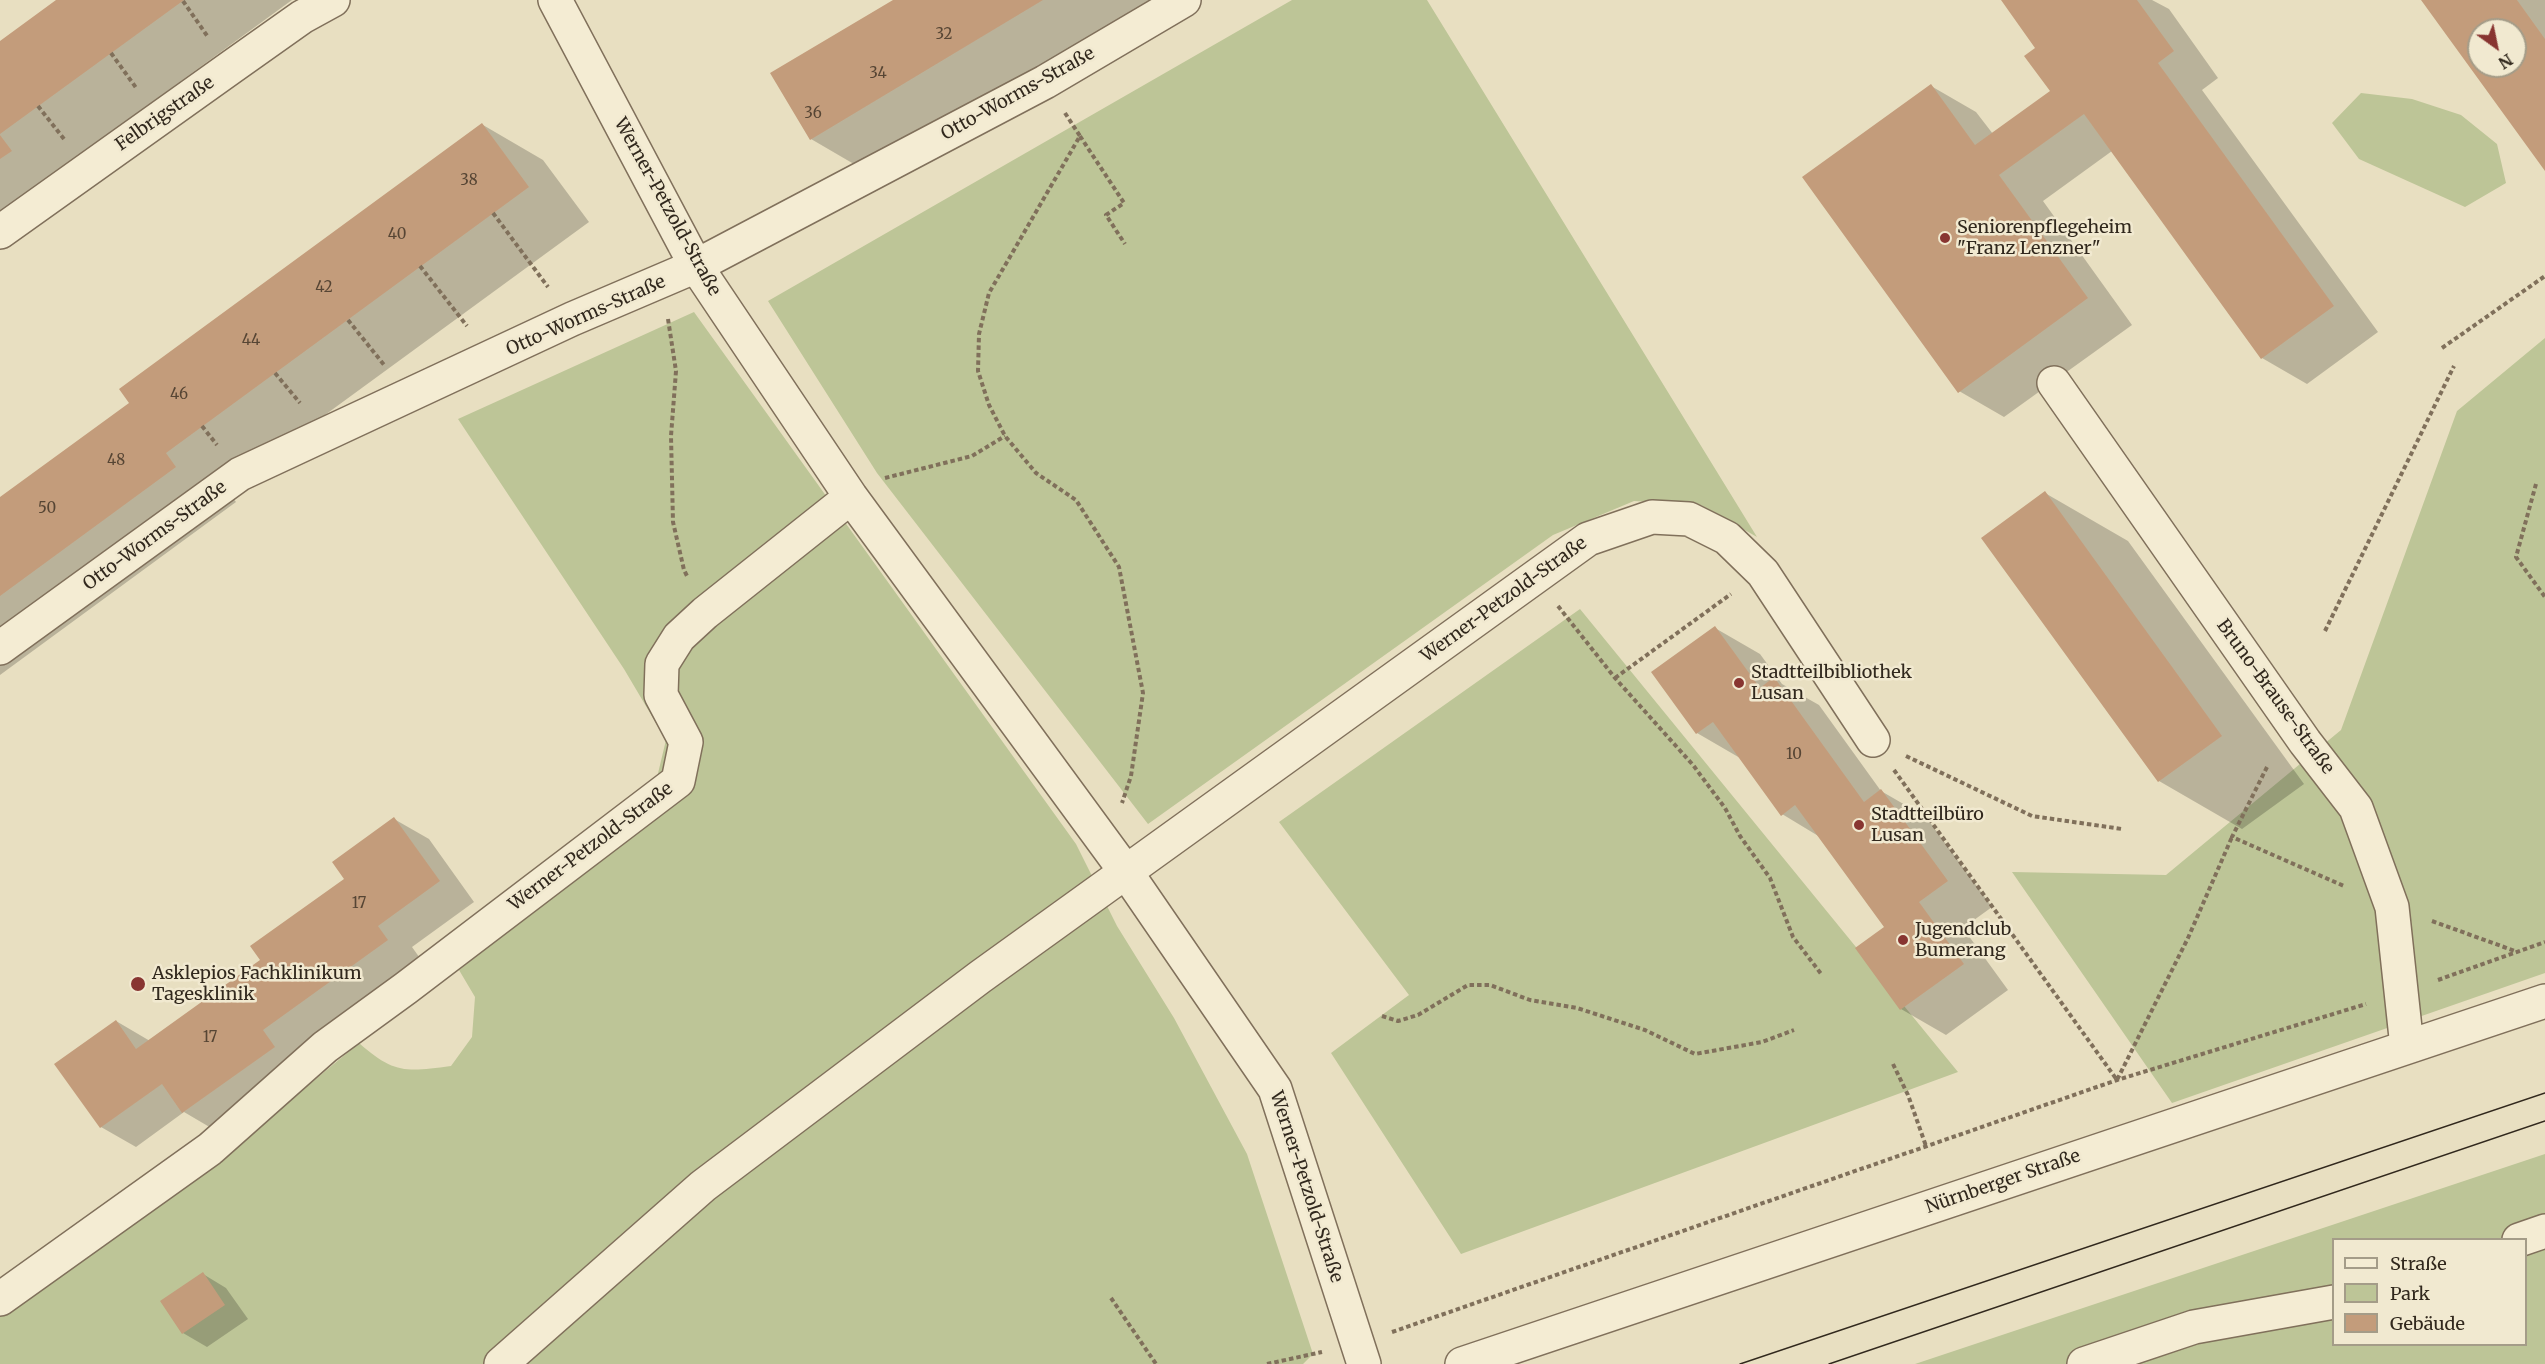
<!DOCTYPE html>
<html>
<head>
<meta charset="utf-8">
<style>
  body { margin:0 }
  #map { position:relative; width:2545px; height:1364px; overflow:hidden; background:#e8dfc1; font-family:Merriweather,serif }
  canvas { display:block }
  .legend { position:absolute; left:2332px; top:1238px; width:195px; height:108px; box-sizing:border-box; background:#f1e9d0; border:2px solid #a49c88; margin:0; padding:8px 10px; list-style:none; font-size:18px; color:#31281d }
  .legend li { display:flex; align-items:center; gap:12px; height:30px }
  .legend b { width:30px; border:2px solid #a49c88 }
  .north { position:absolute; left:2467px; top:18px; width:60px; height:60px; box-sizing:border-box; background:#f1e9d0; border:2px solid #a49c88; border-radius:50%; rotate:147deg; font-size:16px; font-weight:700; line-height:24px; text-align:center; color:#31281d }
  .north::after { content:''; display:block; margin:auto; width:21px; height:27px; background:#883531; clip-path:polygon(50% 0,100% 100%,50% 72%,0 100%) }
</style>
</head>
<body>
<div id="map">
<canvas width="2545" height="1364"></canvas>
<ul class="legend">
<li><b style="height:8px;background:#f4ecd3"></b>Straße</li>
<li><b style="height:16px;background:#bdc597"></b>Park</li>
<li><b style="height:16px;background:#c39c7b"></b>Gebäude</li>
</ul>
<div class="north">N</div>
</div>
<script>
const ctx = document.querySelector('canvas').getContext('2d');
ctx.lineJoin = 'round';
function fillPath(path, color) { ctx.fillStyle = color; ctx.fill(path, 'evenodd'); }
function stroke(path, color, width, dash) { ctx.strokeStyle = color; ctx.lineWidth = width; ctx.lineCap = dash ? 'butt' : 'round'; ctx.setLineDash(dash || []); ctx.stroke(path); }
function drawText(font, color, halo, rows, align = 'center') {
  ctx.font = font + ' Merriweather,serif'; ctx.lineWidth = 5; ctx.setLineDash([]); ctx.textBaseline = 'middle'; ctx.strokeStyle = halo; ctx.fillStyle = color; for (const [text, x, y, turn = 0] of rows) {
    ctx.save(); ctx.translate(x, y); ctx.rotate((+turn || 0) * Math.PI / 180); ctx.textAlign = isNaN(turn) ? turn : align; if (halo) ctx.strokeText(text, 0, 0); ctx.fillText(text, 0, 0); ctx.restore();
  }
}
fillPath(new Path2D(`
  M1292,0H1427L1757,537L1701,505L1634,501L1553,535L1148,824L877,473L768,301Z
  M2361,93L2412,99L2461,115L2497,144L2506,183L2465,207L2359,159L2332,123Z
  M694,312L1076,844L1117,926L1174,1018L1247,1154L1313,1354L1303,1364H0V1315L220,1159L359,1043C394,1074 406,1072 451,1066L472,1037L475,997L459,970L665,806L654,790L666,740L624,669L458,419Z
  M2545,338V973L2172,1103L2012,872L2166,875L2341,730L2457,411Z
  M1580,609L1958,1072L1461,1254L1331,1053L1409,995L1279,822Z
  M2545,1154V1364H1915ZM2334,1240H2526V1344H2334Z`), '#bdc597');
fillPath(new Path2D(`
  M58,0H292L59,170L0,238V43Z
  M896,0H1162L871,174L811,139Z
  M2002,0H2152L2169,9L2218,78L2202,90L2378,332L2307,384L2262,358L2112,151L2043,201L2132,325L2004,417L1959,391L1931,86L1976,112L1993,134L2052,91L2037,48Z
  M2423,0H2545V169ZM2479,30H2515V66H2479Z
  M483,125L543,160L589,222L225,488L236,502L0,675V499L131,403Z
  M2045,493L2128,541L2304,784L2242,829L2159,781Z
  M1715,628L1760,654L1782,684L1819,705L1881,791L1926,817L1992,907L1963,928L2008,990L1946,1035L1901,1009L1886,927L1820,837L1782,814L1740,758L1697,733L1653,673Z
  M394,819L429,839L474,902L412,947L422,961L218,1132L184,1112L136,1147L101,1127L116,1021L150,1041L262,961L346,879Z
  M203,1274L226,1288L248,1319L207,1347L183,1333Z`), '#0003');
fillPath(new Path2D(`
  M56,0H184L0,134V41Z
  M893,0H1043L810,140L770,73Z
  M2001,0H2137L2174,51L2158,63L2334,306L2261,359L2084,114L1999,175L2088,298L1958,393L1802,177L1931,84L1975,145L2050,91L2024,56L2035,48Z
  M2421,0H2517L2545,39V171ZM2479,30H2515V66H2479Z
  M482,123L529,187L166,453L176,467L0,596V497L129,403L119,389Z
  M0,135L12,151L0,159Z
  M2045,491L2222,736L2158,782L1981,538Z
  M1715,626L1760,688L1774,677L1864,802L1881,789L1948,881L1919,902L1964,964L1900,1010L1855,948L1884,927L1795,805L1781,816L1713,722L1696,734L1651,672Z
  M394,817L440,881L378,926L388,940L263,1030L275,1047L182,1113L162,1084L100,1128L54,1064L116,1020L136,1049L260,960L250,946L344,879L332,862Z
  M203,1272L225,1305L182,1334L160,1301Z`), '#c39c7b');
const minor = new Path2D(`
  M555,0L696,266L851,497L1126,872L1275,1089L1364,1364
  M0,232L230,68L302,17L333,0
  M2054,383L2305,742L2356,808L2392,907L2407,1047
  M0,648L240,474L572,319L696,266L1045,82L1184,0
  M2519,1240L2545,1231
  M0,1299L210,1149L325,1047L406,988L678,781L686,742L661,695L662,664L679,637L705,613L851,497
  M501,1364L703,1186L980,977L1588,539L1652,517L1689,519L1727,538L1763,573L1873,740
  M1462,1364L2545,1001
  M2084,1364L2194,1327L2334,1302`);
stroke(minor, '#80705b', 36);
stroke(new Path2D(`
  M183,1L208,37
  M111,53L137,89
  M38,106L64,139
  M1065,113L1080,136L989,293L979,334L978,371L989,405L1005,436L1036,473L1076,500L1119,567L1143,693L1131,776L1122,803
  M1080,136L1124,203L1106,215L1125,244
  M493,213L548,287
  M420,266L467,326
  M668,319L676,371L671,436L673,522L684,570L688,578
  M348,320L385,366
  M2442,348L2545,276
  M275,373L300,403
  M202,426L217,445
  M885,478L972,456L1005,436
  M2536,484L2516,557L2545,597
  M1558,606L1615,678L1693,765L1725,808L1740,836L1770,878L1793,937L1822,975
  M2325,631L2454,366
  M1615,678L1731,594
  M1906,756L2032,816L2122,829
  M2267,767L2232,837L2344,886
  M1894,770L2117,1080L2188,938L2232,837
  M2432,921L2515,951
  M2438,980L2545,942
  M1382,1016L1398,1021L1418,1015L1468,985H1490L1530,1000L1577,1008L1645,1030L1695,1054L1762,1042L1794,1030
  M1893,1064L1908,1095L1926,1146
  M1111,1298L1156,1364
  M1392,1332L2117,1080L2366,1004
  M1267,1364L1322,1352`), '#80705b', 4, [4.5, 3]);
stroke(minor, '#f4ecd3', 33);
stroke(new Path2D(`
  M1740,1364L2545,1093
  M1829,1364L2545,1121`), '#31281d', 1.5);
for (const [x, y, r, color] of [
  [1945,238,6,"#883531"],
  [1739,683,6,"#883531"],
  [1859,825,6,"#883531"],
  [1903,940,6,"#883531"],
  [138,984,8,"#883531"]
]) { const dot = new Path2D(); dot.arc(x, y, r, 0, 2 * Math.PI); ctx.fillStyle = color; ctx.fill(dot); stroke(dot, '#f1e9d0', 2); }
drawText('15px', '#564534', null, [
  ["32",944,35],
  ["34",878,74],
  ["36",813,114],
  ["38",469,181],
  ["40",397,235],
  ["42",324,288],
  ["44",251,341],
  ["46",179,395],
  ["48",116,461],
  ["50",47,509],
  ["10",1794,755],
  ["17",359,904],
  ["17",210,1038]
]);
drawText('18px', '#31281d', '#f1e9d0', [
  ["Otto-Worms-Straße",1018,94,-29],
  ["Felbrigstraße",165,114,-35],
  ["Werner-Petzold-Straße",667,207,61],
  ["Otto-Worms-Straße",586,316,-24],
  ["Otto-Worms-Straße",155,536,-36],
  ["Werner-Petzold-Straße",1504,600,-36],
  ["Bruno-Brause-Straße",2275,697,54],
  ["Werner-Petzold-Straße",591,847,-37],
  ["Nürnberger Straße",2003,1182,-19],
  ["Werner-Petzold-Straße",1306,1187,72]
]);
drawText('18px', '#31281d', '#f1e9d0', [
  ["Seniorenpflegeheim",1957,228],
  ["\"Franz Lenzner\"",1957,249],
  ["Stadtteilbibliothek",1751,673],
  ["Lusan",1751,694],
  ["Stadtteilbüro",1871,815],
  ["Lusan",1871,836],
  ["Jugendclub",1915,930],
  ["Bumerang",1915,951],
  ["Asklepios Fachklinikum",152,974],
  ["Tagesklinik",152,995]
], 'left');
</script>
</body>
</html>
